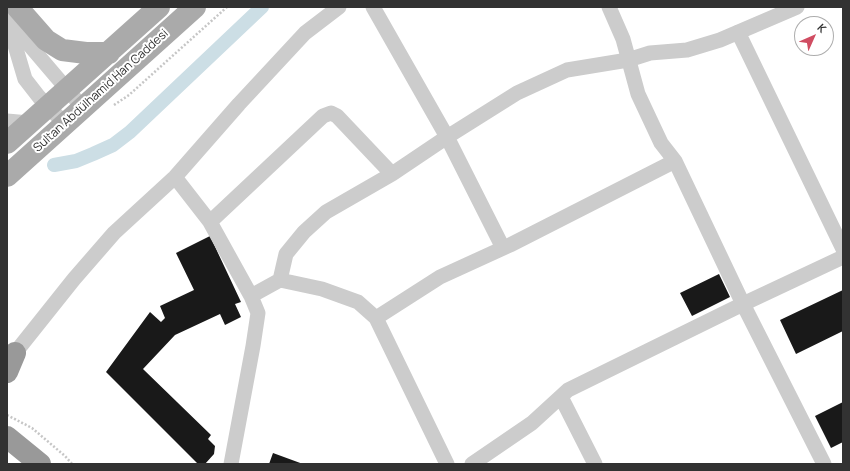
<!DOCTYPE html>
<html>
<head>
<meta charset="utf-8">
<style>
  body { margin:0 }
  #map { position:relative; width:850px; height:471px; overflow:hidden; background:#fff; font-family:Manrope,sans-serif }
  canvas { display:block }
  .frame { position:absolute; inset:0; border:8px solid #323232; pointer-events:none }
  .north { position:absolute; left:794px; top:16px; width:40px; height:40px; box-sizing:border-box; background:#fff; border:1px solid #adadad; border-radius:50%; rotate:45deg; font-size:11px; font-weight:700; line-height:16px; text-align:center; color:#323232 }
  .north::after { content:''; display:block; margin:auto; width:14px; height:18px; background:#d04d62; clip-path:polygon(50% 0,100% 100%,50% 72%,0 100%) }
</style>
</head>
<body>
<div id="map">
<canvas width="850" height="471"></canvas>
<div class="frame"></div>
<div class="north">K</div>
</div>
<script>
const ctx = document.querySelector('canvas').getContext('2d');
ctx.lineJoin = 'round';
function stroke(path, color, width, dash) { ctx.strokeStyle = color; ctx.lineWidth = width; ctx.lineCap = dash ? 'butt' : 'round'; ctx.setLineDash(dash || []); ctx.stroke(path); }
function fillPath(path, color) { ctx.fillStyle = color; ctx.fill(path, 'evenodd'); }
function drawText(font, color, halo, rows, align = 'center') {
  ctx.font = font + ' Manrope,sans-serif'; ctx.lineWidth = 4; ctx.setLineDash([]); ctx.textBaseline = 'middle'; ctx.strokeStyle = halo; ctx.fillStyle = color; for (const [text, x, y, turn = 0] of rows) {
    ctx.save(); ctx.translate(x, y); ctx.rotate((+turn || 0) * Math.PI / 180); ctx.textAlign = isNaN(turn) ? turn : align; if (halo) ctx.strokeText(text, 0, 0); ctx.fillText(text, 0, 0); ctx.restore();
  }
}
stroke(new Path2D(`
  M54,165L76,161L93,154L113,145L130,132L262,7`), '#ccdee5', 14);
fillPath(new Path2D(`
  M210,236L241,302L235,304L241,317L225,325L220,314L175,335L143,369L211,435L208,439L215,446L214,454L205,464H198L106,372L150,312L161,322L165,318L160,306L194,290L176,253Z
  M719,274L730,297L692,316L680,293Z
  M843,290V331L796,354L780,320Z
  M843,402V442L831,448L815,416Z
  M273,453L303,464H269Z`), '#191919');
stroke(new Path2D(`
  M114,105L129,95L227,7
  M7,415L32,428L65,456L72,464`), '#c6c6c6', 2.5, [2, 2]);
stroke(new Path2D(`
  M14,7V42L25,79L39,97L65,124
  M373,7L447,137L517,93L567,70L628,60L650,53L687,50L720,40L797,7
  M609,7L623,39L638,94L661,143L675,161L743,304L824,464
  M18,15L31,47L83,108
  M738,32L843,249
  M7,121L29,123
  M175,177L210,222L251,296L280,280L322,289L358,302L376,318L440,277L510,245L675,161
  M210,222L323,116L331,113L337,116L392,174
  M280,280L286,254L304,232L326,212L392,174L447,137L503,248
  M376,318L447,464
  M15,353L74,279L114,233L175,177L239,104L305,33L339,7
  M561,397L595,464
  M231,464L253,346L258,313L251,296
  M472,464L532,423L568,390L743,304L843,257`), '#ccc', 15);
stroke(new Path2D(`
  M17,7L46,40L62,50L86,53H109
  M7,143L159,7
  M7,176L195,7`), '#aaa', 22);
stroke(new Path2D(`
  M7,372L15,353
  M7,437L34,459L40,464`), '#999', 22);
drawText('12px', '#323232', '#fff', [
  ["Sultan Abdülhamid Han Caddesi",101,91,-42]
]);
</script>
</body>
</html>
